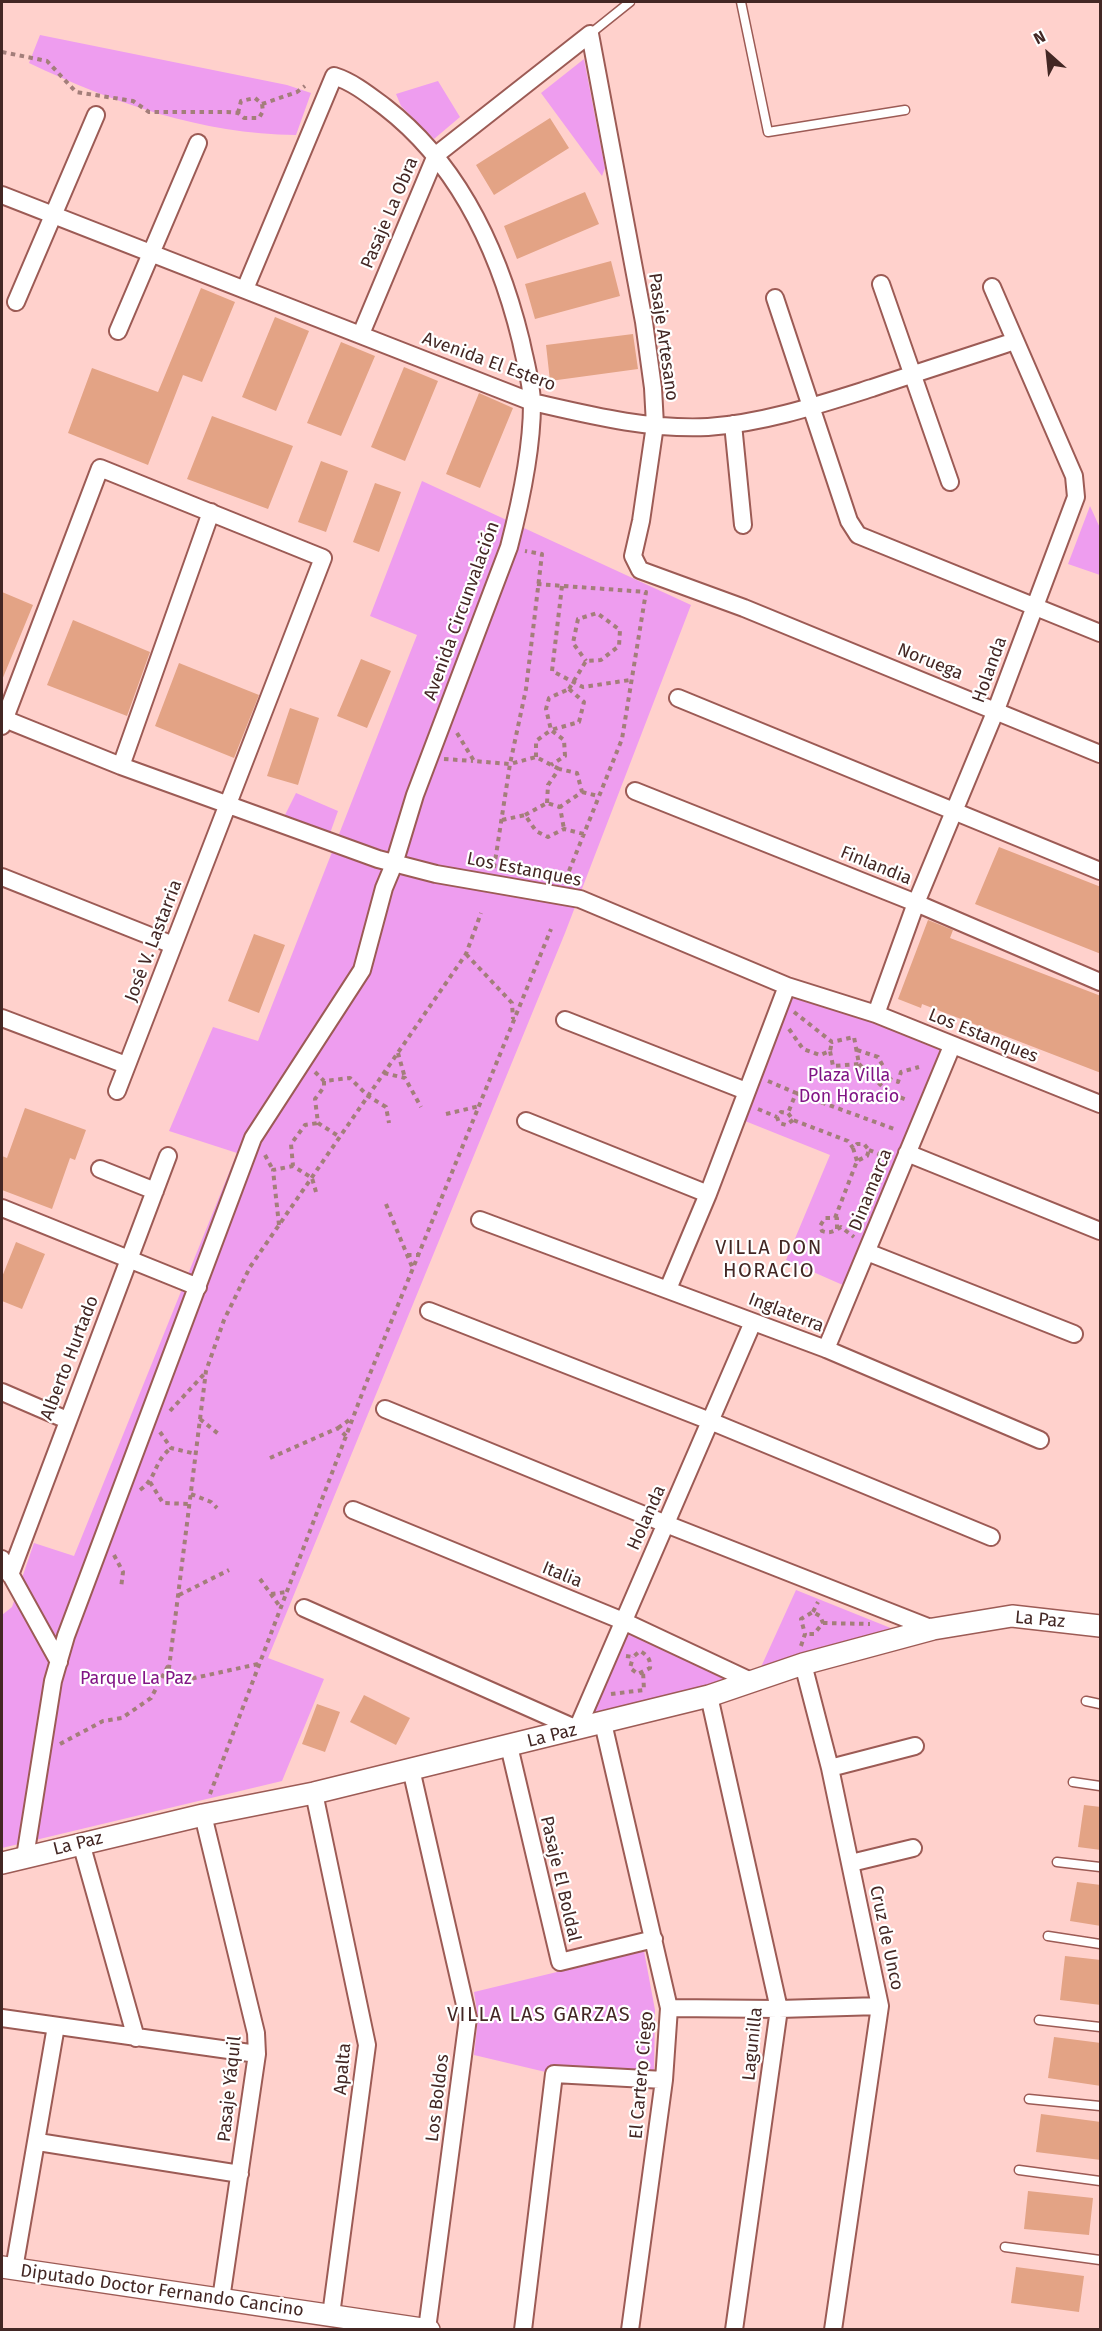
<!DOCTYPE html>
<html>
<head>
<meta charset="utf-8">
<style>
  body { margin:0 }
  #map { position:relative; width:1102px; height:2331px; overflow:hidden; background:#ffd1cc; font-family:"Fira Sans",sans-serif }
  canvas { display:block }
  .frame { position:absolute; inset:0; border:3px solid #432724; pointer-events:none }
  .north { position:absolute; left:1018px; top:24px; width:60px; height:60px; -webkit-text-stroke:4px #fff; paint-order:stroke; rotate:333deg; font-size:16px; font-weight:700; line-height:24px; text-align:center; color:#432724 }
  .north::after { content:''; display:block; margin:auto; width:21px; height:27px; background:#432724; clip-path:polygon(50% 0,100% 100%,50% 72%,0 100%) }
</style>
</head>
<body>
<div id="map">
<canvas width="1102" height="2331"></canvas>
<div class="frame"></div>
<div class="north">N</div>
</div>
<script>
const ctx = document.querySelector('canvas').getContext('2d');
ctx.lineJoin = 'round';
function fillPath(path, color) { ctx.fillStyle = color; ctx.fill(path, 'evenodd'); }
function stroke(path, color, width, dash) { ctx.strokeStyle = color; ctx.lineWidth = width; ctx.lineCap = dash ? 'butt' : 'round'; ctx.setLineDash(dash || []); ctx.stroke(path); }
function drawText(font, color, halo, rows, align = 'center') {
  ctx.font = font + ' "Fira Sans",sans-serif'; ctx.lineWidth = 4.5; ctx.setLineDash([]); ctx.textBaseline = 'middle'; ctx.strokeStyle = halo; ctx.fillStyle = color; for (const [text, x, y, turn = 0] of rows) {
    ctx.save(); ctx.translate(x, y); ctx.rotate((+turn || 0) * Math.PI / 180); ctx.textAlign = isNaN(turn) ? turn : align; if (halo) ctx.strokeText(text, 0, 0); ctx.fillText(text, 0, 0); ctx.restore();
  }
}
fillPath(new Path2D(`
  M40,35L287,85L311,93L296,135C201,134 114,103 29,63Z
  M584,59L605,168L602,176L541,93Z
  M438,81L460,117L434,139L401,106L396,94Z
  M422,481L691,605L565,933L268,1658L324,1679L282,1781L2,1848V1615L12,1607L34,1543L74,1556L237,1153L169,1131L213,1027L258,1041L417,635L370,616Z
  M1090,506L1100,528V575L1068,564Z
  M296,793L338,811L329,836L283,819Z
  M788,991L945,1048L845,1286L786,1260L830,1155L740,1119Z
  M796,1590L908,1635L756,1678Z
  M625,1633L742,1681L586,1722Z
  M644,1951L655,2010L654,2075L554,2074L474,2055L478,2018L474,1992Z`), '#ee9def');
fillPath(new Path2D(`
  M550,118L569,148L494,195L476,165Z
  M585,192L599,224L517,259L504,226Z
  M611,261L620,296L535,319L525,284Z
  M201,288L235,302L202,382L183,375L148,465L68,433L92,368L158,392Z
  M275,317L309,331L276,411L242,397Z
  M633,334L638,369L550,381L546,345Z
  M341,342L375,356L341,436L307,423Z
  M404,367L438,381L405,461L371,447Z
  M479,393L513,408L480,488L446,474Z
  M212,416L293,446L268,509L187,479Z
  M321,461L348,471L326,532L298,522Z
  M375,483L401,492L379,552L353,542Z
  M2,592L33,605L2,680Z
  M73,620L150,652L127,716L47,685Z
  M361,659L391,671L367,728L337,716Z
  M179,663L259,695L234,758L155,726Z
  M290,708L319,718L298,785L267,776Z
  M999,847L1101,887V954L975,904Z
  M928,920L953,930L950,938L1101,996V1073L922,1004L921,1008L898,999Z
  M254,934L285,945L259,1013L228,1001Z
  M25,1108L86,1130L75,1160L70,1158L52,1209L2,1190V1156L7,1158Z
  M16,1242L45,1254L22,1309L2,1301V1277Z
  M364,1695L410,1718L396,1745L350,1722Z
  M317,1704L340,1712L325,1752L302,1744Z
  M1084,1805L1101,1807V1850L1078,1847Z
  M1077,1882L1101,1885V1926L1070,1921Z
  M1065,1956L1101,1960V2005L1060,2000Z
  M1054,2037L1101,2043V2086L1048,2078Z
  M1041,2114L1101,2122V2160L1036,2152Z
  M1028,2191L1093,2198L1089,2235L1024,2229Z
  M1016,2267L1084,2276L1079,2312L1011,2303Z`), '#e3a385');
const service = new Path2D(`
  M741,2L768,132L905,110
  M590,34L630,2
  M1086,1701L1100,1704
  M1073,1782L1100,1786
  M1057,1862L1100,1867
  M1048,1936L1100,1944
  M1039,2020L1100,2027
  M1029,2099L1100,2106
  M1019,2170L1100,2181
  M1005,2247L1100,2260`);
const minor = new Path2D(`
  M2,195L532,402C589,415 648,430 708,427C764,423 818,405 872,388C919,372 967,357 1015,341
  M881,284L950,482
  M775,298L849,521L858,535L1100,633
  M16,302L96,115
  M118,331L198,143
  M361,334L436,155L590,34L644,322L653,388L655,425L641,521L633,556L640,570L744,608L1100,754
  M733,424L743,525
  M678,698L1100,871
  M2,718L121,766L378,859L436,874L580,899L787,986L876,1014L1100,1104
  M2,726L100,468L323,558L117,1091
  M121,766L211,512
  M635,791L916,903L1100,982
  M2,877L173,945
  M876,1014L916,903L996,710L1076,497L1074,476L992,287
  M2,1018L126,1065
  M565,1020L746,1091
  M526,1121L708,1194
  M907,1153L1100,1231
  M100,1169L155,1191
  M2,1208L198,1287
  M480,1220L826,1349L1040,1440
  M867,1252L1074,1334
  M668,1289L708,1194L787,986
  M429,1311L710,1421L991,1537
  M826,1349L952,1046
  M2,1392L67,1420
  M385,1409L666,1524L933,1629
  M353,1510L623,1621L753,1682
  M2,1559L59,1662
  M10,1575L168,1156
  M304,1608L577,1729L753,1322
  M803,1664L830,1768L880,2006L833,2330
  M709,1696L779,2009L734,2330
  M603,1723L669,2008L664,2080L630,2330
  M509,1746L560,1962L654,1939
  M830,1768L915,1746
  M411,1769L468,2018L427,2329
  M314,1793L367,2045L331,2315
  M203,1815L256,2033L257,2054L221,2299
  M81,1843L136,2038
  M25,1857L53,1681L66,1636L253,1138L362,970L384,888L394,864L415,795L509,547C521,501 532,451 532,404C532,384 525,361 521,341C499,251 460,165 385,107C369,95 353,82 334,76L245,289
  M851,1863L913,1848
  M669,2008L779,2009L880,2006
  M2,2018L257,2054
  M38,2142L240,2174
  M14,2269L56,2026
  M523,2330L554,2074L664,2080`);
const tertiary = new Path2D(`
  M2,1863L203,1815L314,1793L709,1696L803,1664L933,1629L1012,1616L1100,1626
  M2,2267L429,2330`);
stroke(service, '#9c5b55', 11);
stroke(minor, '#9c5b55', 20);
stroke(tertiary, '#9c5b55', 24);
stroke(new Path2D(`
  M2,52L47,61L76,92L133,101L149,112H227L238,113L244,118H259L263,111L262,104L255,98L241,101L238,113
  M262,104L297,92L305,86
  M537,584L646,592L622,739L567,876H557
  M562,586L552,671L583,687L630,680
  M569,689L586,661L601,660L619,646L620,630L597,613L578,619L573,643L586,661
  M569,689L584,702L579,722L551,730L546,709L549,698Z
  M457,733L474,761L510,764L536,757L559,769
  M536,757V741L551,730L564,740L565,756L551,765
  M444,759L473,761
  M582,792L598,796
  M547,803L548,785L559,769L577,773L582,792L560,807
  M525,815L547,803L560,807L564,829
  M502,820L525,815L536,831L548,837L564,829L584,834
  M494,868L510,764L526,689L542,554L525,551
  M466,954L512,1003L513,1019
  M794,1012L832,1042L854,1037L859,1064L833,1066L830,1051
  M789,1029L803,1049L820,1055L830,1051L832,1042
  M857,1050L878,1057L890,1079L898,1082L901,1072L919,1067
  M398,1053L405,1078
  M859,1064L889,1093L907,1100
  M315,1072L324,1081L350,1078L368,1096L386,1107L389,1123
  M384,1073L405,1078L421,1107
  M324,1081V1087L315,1099L318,1123L340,1137
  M768,1081L796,1093L788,1113
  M796,1093L897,1130
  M758,1109L777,1117
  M446,1114L480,1106
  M793,1120L786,1125L779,1123L777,1117L781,1112L788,1113L793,1120L848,1141L853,1148
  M869,1150L886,1157
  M265,1155L273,1170
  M316,1192L312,1178L293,1166L291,1144L305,1125L318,1123
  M386,1204L413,1269
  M835,1218L857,1161L867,1156L869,1150L864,1144H857L853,1148L857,1161
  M279,1225L273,1170L293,1166
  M837,1229V1218H825L820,1226L822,1231C830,1234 834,1231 841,1227L854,1237
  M407,1255H419
  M170,1411L206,1372
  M200,1419L221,1436
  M338,1428L352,1418
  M160,1432L171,1448L196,1454
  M270,1458L338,1428L346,1436
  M150,1482L163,1503L189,1504
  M140,1490C158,1477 152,1464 171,1448
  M191,1494L211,1502L217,1508
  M114,1555L123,1572L121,1588
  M260,1579L281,1608
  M271,1594L287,1592
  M179,1595L229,1570
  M813,1612L818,1602
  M823,1623L870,1624
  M801,1646L805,1634L801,1619L813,1612L820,1616L823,1623L814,1634H805
  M626,1656L633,1657L640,1651C647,1655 651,1659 650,1668L638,1674L630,1668L633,1657
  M258,1664L167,1684L206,1371L224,1320L250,1267L466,954L481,913
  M611,1694L644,1690L643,1671
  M60,1744L103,1721L122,1718L151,1698L168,1666
  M210,1794L365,1386L551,929`), '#a37e7a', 4, [4.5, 4.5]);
stroke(service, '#fff', 8);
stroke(minor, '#fff', 16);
stroke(tertiary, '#fff', 21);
drawText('18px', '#432724', '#fff', [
  ["Pasaje La Obra",390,213,-67],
  ["Pasaje Artesano",663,337,82],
  ["Avenida El Estero",489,362,20],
  ["Avenida Circunvalación",462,611,-70],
  ["Noruega",930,662,22],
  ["Holanda",990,670,-70],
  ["Finlandia",876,866,22],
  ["Los Estanques",524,870,11],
  ["José V. Lastarria",154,941,-69],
  ["Los Estanques",983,1036,22],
  ["Dinamarca",871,1190,-68],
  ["Inglaterra",786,1313,21],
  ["Alberto Hurtado",70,1358,-69],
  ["Holanda",647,1518,-66],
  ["Italia",562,1575,22],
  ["La Paz",1040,1620,5],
  ["La Paz",552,1736,-14],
  ["La Paz",78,1844,-14],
  ["Pasaje El Boldal",560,1879,77],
  ["Cruz de Unco",886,1938,78],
  ["Lagunilla",753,2044,-84],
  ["Apalta",343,2069,-85],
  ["El Cartero Ciego",642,2075,-85],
  ["Pasaje Yáquil",230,2089,-84],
  ["Los Boldos",438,2098,-83],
  ["Diputado Doctor Fernando Cancino",162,2291,8]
]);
drawText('18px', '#811485', '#fff', [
  ["Plaza Villa",849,1076],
  ["Don Horacio",849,1097],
  ["Parque La Paz",136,1679]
]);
ctx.letterSpacing = '1.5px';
drawText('20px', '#432724', '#fff', [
  ["VILLA DON",769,1248],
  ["HORACIO",769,1271],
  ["VILLA LAS GARZAS",539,2015]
]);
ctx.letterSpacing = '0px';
</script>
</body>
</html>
